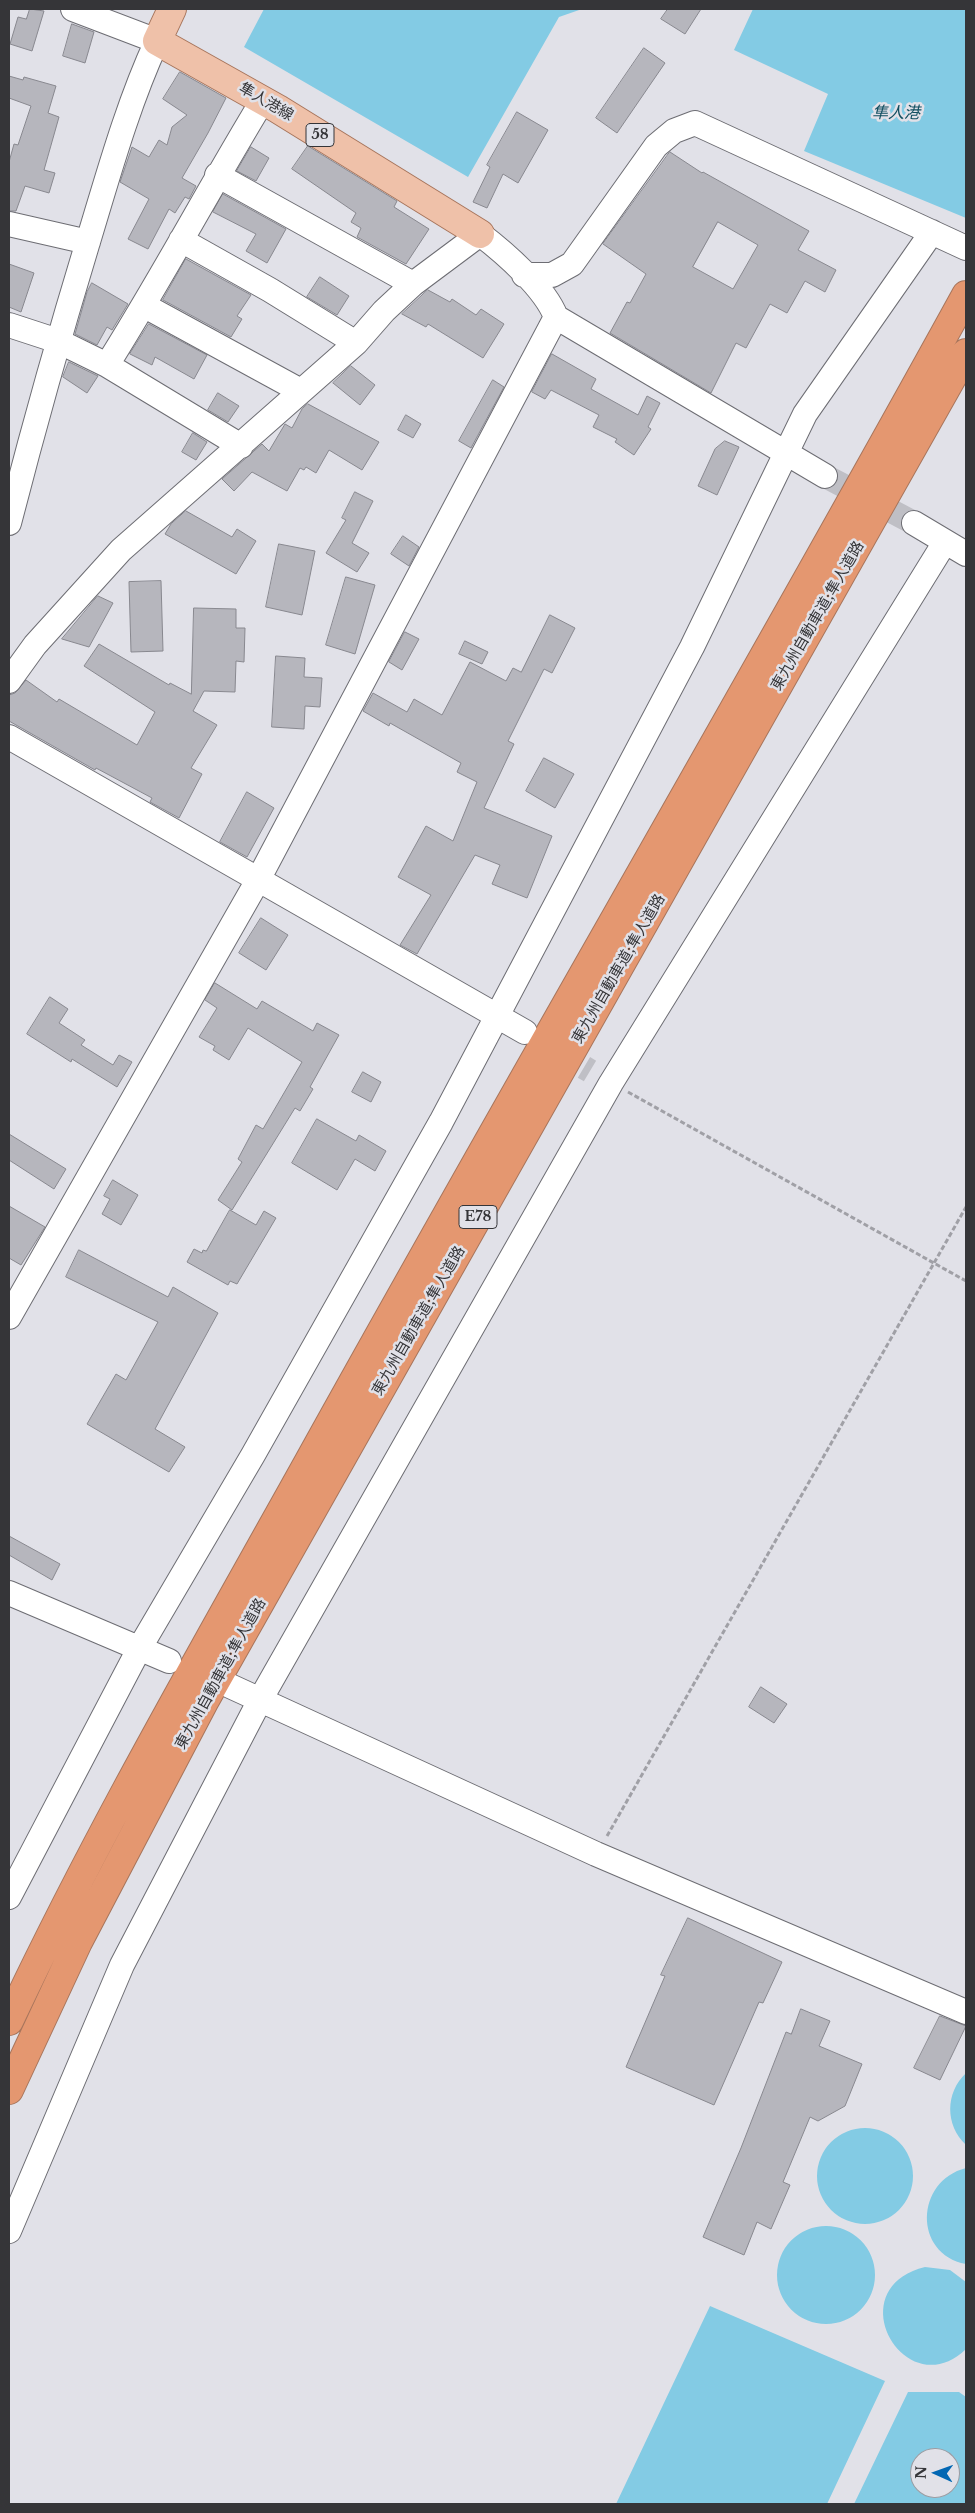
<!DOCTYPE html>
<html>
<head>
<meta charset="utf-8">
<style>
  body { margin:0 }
  #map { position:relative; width:975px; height:2513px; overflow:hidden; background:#e1e1e8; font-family:"Libre Baskerville",serif }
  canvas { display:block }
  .frame { position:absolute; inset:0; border:10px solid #353538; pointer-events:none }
  .north { position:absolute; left:910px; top:2448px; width:50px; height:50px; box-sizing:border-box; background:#e1e1e8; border:1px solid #9c9ca2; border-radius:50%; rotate:272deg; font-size:14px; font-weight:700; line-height:20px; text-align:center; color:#353538 }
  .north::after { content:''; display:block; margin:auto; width:18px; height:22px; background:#0267b3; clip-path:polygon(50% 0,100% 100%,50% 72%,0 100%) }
</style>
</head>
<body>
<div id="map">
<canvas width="975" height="2513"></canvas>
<div class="frame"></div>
<div class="north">N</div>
</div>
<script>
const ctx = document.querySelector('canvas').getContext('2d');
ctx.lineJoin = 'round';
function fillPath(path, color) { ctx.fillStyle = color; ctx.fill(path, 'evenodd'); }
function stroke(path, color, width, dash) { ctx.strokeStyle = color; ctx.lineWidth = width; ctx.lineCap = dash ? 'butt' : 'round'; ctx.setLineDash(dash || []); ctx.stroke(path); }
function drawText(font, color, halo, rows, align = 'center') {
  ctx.font = font + ' "Libre Baskerville","Noto Sans JP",serif'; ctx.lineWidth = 5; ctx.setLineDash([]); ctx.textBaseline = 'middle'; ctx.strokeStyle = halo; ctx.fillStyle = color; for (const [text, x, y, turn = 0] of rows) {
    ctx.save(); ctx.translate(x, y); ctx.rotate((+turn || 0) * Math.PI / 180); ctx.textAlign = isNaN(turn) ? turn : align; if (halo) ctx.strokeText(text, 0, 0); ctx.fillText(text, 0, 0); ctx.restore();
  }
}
fillPath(new Path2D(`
  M264,9H582L559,17L468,177L244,47Z
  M753,9H966V218L804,151L828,94L734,50Z
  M966,2073V2145C945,2125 945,2093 966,2073Z
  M817 2176a48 48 0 1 1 96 0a48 48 0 1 1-96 0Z
  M966,2168V2264C913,2254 915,2181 966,2168Z
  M777 2275a49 49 0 1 1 98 0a49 49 0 1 1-98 0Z
  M925,2267L950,2270L966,2282V2349C906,2407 837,2289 925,2267Z
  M710,2306L885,2381L827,2504H616Z
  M908,2392H959L966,2397V2504H854ZM920,2458H950V2488H920Z`), '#83cbe4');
const building = new Path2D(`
  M30,9L44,11L32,51L10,44L18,17L26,19Z
  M668,9H701L685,34L661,19Z
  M72,24L94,32L85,63L63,56Z
  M644,48L665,63L617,133L596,118Z
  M180,72L226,98L208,133L182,178L196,186L189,199L185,197L175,213L169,209L148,249L128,239L149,199L120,182L132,147L149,157L159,140L167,145L172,127L187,115L163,99Z
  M9,76L23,80L24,77L56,86L48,113L59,117L44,170L55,173L49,193L25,186L16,211H9V162L14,144L18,145L31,106L9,98Z
  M517,112L548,130L518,183L503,174L487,208L473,202L490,167L487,165Z
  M308,146L397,201L394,207L429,229L406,264L357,237L361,228L351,222L356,213L292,169Z
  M251,147L269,158L256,181L237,171Z
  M670,152L702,173L703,172L809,231L798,250L836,270L825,292L805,281L787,313L770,304L746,348L736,343L711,393L610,333L627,302L630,303L646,274L603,244ZM718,222L758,245L733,289L693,267Z
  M223,194L286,229L267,263L246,251L256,234L213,212Z
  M186,259L251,295L237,316L242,319L231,337L163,300Z
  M9,264L34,273L21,312L9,307Z
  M320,277L349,296L337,315L307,297Z
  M92,283L128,304L112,330L107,327L97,345L75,334L87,292Z
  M428,290L450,302L452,299L476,315L481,309L504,324L483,358L428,324L426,327L402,314Z
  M149,324L207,355L194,379L155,357L152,365L130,354Z
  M552,354L596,379L591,389L638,415L647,396L660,403L648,427L651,429L634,455L615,442L617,439L593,427L599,415L551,390L545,399L532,392Z
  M69,362L98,376L87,393L63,377Z
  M351,366L375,385L360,405L333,383Z
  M493,380L504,387L471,448L459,441Z
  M218,393L239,406L228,422L208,410Z
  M308,404L379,442L362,470L329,450L316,473L306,467L304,470L300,468L287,491L252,472L234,491L222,479L262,444L269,451L285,424L292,428L302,409Z
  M406,415L421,424L413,438L398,430Z
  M193,433L207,442L196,460L182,452Z
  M725,441L739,447L717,495L698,486L715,449Z
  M355,492L373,501L352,543L369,553L357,572L326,553L346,520L342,518Z
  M186,511L232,537L237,529L256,541L236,574L165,534L171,524Z
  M403,536L419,547L409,566L391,554Z
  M279,544L315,551L302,615L266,607Z
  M346,577L375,585L355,654L326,645Z
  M161,581L163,651L131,652L129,582Z
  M98,596L113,603L89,647L62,639Z
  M194,608L236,609V628H245L244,662L236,661L235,692L204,691L193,711L217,725L191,768L202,774L179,818L150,802L152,798L96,768L95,770L9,721V695L15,693L26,680L57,702L59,699L137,745L155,712L84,666L99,644L169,685L170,683L191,694Z
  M550,615L575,628L552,673L544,669L508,741L514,744L484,808L552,836L527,898L492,884L500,865L475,855L417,954L400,945L431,895L398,877L426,826L453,841L477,782L457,772L461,763L390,723L389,726L363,711L373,693L407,712L414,699L442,715L470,662L506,681L513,668L521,672Z
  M405,632L419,639L402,670L389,662Z
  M465,641L488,652L482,664L459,654Z
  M276,656L305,658L304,677L322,678L320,707L305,706L304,729L272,727Z
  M544,758L574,774L555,808L526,791Z
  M247,792L274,808L247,857L220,842Z
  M261,918L288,935L266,970L239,953Z
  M215,983L257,1009L262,1001L313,1031L317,1023L339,1035L310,1087L313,1089L300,1111L295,1108L232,1210L218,1200L242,1162L238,1159L256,1125L263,1129L302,1062L248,1028L229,1060L213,1050L215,1046L199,1037L217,1008L205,1000Z
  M50,997L68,1009L59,1023L85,1040L81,1045L113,1065L119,1055L132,1062L117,1087L72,1059L71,1062L27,1034Z
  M363,1072L381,1082L371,1102L352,1092Z
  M317,1119L356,1141L359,1135L386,1151L375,1171L355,1159L337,1190L292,1163Z
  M9,1134L66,1169L54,1189L9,1160Z
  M113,1180L138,1195L121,1225L102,1214L110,1199L104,1196Z
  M9,1206L45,1227L21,1265L9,1258Z
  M230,1210L256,1225L264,1211L276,1218L237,1284L230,1281L228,1285L187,1262L194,1249L202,1253L203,1250L206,1251Z
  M79,1250L168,1297L173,1287L218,1313L155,1429L185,1447L169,1472L87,1424L116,1374L126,1380L158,1322L66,1277Z
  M9,1536L60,1564L52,1580L9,1555Z
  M761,1687L787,1704L774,1723L749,1707Z
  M688,1918L782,1962L763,2003L759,2002L714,2105L626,2067L665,1976L661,1975Z
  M801,2009L830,2021L819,2046L862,2064L845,2106L818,2121L810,2117L783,2182L790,2185L771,2229L757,2222L744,2255L703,2237L741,2148L786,2032L791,2034Z
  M940,2016L966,2026L940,2080L914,2068Z`);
fillPath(building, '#b6b6bd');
stroke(building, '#88888f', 1);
stroke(new Path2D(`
  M825,476L914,523
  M553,1049L590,1071`), '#bfbfc5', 24, [24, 12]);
const minor = new Path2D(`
  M217,175L413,284
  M9,224L88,242
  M181,240L270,290L356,343
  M524,275H552L572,264L656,146L674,131L695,123L966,248
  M145,306L299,390
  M9,325L58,341L107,365C162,278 210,187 263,100
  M107,365L241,446
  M9,523C33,430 59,337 87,245C108,176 127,106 157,41L73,9
  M914,523L966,554
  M9,681L35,645L121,550L356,343L384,311L413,284L480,234C505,253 545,288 556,317L825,476
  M9,737L525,1032
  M9,1317L258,880L556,317
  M9,1593L169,1661
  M230,1686L596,1854L966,2012
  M9,1897L139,1649L253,1455L441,1122L692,647L805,414L932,232
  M9,2231L122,1965L260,1700L611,1083L945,542`);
const major = new Path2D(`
  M172,9L157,41L278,109L480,234`);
const highway = new Path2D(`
  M9,2021C99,1830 206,1646 309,1461C525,1071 751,686 966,295
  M9,2090L78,1942L205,1700L966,353`);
stroke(minor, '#6d6d73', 26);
stroke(major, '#a7755c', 30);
stroke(highway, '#a7755c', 30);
stroke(new Path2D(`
  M628,1092L966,1281
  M607,1836L966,1207`), '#a0a0a6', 3, [5, 2.5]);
stroke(minor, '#fff', 24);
stroke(major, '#efc1a9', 28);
stroke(highway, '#e49770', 28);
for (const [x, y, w] of [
  [320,135,28],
  [478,1217,38]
]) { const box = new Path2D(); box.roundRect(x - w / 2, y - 11.5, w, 23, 4); ctx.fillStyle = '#e1e1e8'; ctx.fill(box); stroke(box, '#353538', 1); }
drawText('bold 14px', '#353538', null, [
  ["58",320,135],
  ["E78",478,1217]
]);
drawText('15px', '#353538', '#e1e1e8', [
  ["隼人港線",266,102,30],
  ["東九州自動車道;隼人道路",818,616,-60],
  ["東九州自動車道;隼人道路",619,969,-60],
  ["東九州自動車道;隼人道路",419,1321,-60],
  ["東九州自動車道;隼人道路",221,1674,-61]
]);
drawText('italic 16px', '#104e60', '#e1e1e8', [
  ["隼人港",896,113]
]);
</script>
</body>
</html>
